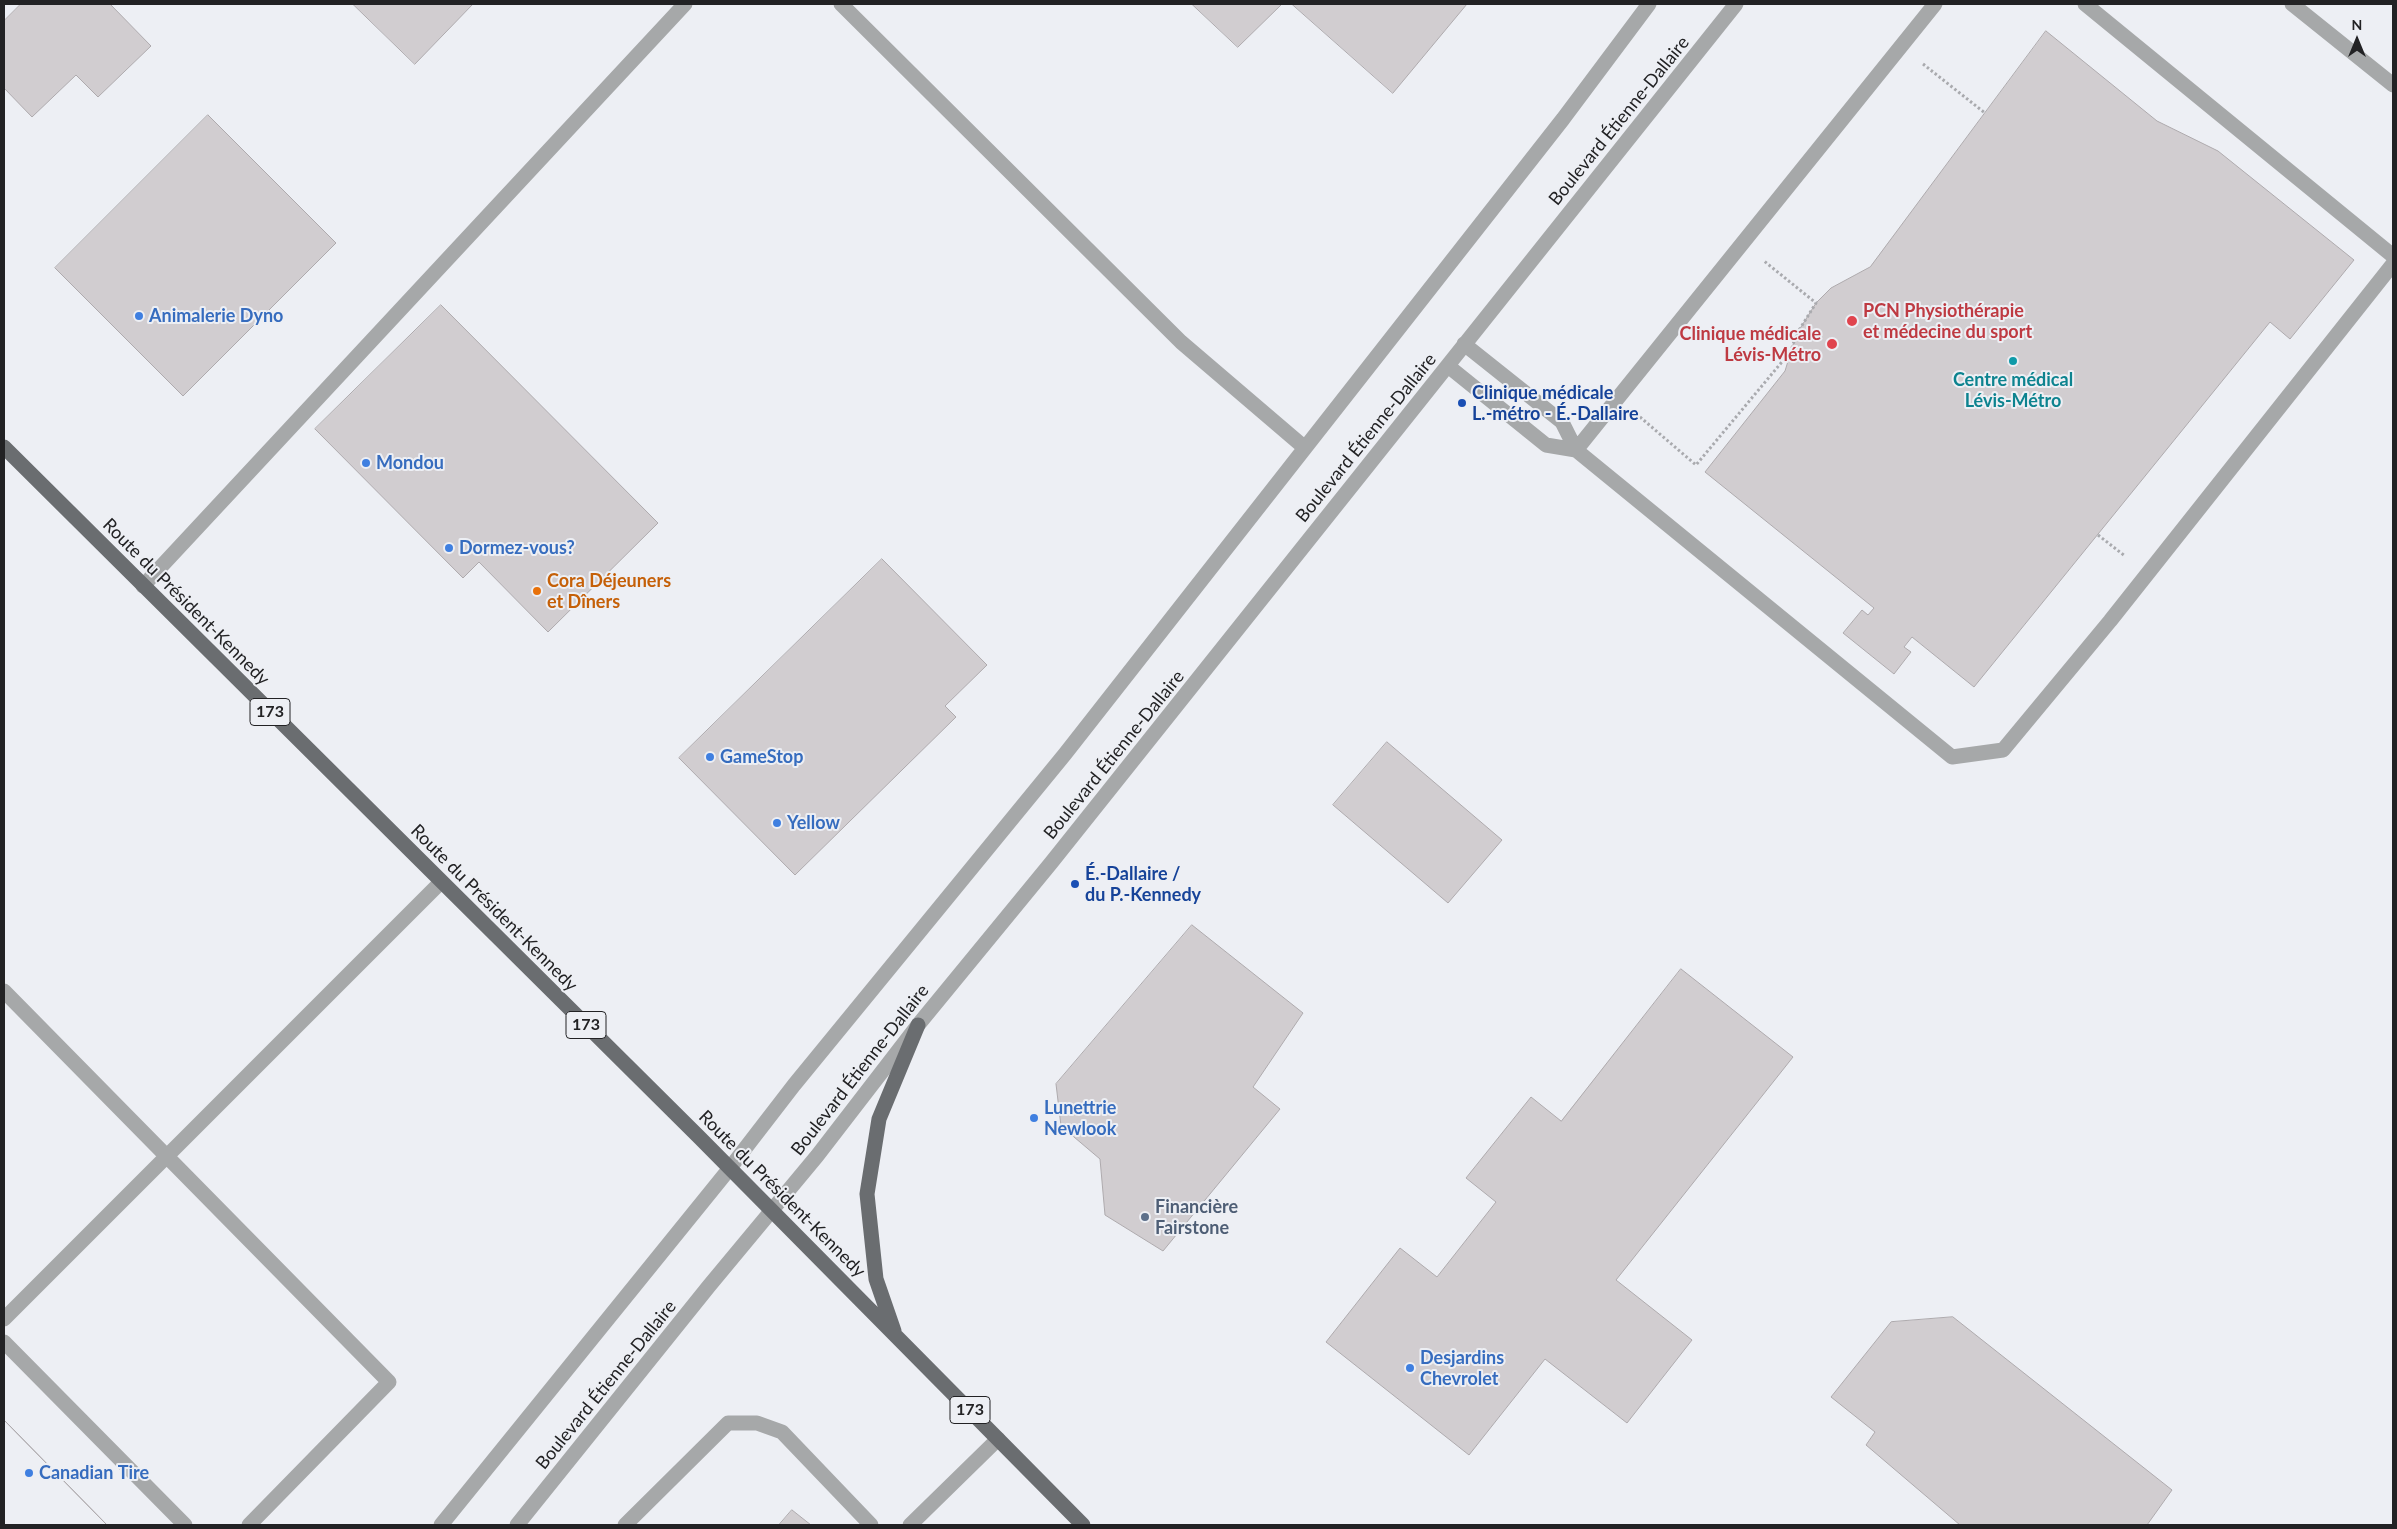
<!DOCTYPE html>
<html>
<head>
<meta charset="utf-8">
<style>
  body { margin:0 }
  #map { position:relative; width:2397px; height:1529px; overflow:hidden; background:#edeff4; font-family:Lato,sans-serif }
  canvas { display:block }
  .frame { position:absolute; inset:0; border:5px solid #222224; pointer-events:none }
  .north { position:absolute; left:2332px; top:15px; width:50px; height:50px; -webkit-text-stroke:4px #edeff4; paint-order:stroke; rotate:0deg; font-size:14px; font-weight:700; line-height:20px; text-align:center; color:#222224 }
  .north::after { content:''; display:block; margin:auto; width:18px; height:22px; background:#222224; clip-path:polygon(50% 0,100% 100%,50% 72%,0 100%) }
</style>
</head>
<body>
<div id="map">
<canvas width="2397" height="1529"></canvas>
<div class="frame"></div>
<div class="north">N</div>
</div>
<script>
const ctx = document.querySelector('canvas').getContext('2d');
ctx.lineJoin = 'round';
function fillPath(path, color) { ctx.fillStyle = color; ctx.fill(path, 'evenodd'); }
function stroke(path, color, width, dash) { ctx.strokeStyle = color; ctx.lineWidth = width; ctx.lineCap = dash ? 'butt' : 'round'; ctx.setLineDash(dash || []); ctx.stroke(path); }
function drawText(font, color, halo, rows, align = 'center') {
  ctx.font = font + ' Lato,sans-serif'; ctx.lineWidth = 4; ctx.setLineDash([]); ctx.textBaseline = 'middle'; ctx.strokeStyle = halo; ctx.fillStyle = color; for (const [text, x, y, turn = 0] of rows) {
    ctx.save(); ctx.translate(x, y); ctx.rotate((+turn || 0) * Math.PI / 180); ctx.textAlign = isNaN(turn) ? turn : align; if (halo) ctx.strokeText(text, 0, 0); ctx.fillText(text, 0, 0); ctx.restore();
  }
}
const building = new Path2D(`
  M21,4H110L151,46L98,97L76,75L32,117L4,88V21Z
  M353,4H473L415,64Z
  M1192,4H1282L1238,47Z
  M1292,4H1467L1393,93Z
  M2046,31L2157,121L2218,151L2354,260L2290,339L2270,322L1974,687L1912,637L1904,647L1911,652L1894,674L1843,633L1862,610L1868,615L1874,608L1705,472L1785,371L1796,335L1816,303L1831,288L1870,267Z
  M208,115L336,243L183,396L55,268Z
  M441,305L658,523L548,632L479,562L463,578L315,429Z
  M882,559L987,665L945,706L956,717L795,875L679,758Z
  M1387,742L1502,840L1448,903L1333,805Z
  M1192,925L1303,1013L1253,1087L1280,1109L1163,1251L1105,1215L1100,1159L1061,1126L1056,1084Z
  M1681,969L1793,1057L1616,1280L1692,1340L1627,1423L1545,1359L1469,1455L1326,1342L1400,1248L1437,1277L1496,1202L1466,1178L1531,1097L1561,1121Z
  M1953,1317L2172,1490L2147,1525H1960L1866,1445L1875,1432L1831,1397L1891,1322Z
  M4,1420L107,1525H4Z
  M4,1420L107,1525H4Z
  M792,1510L811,1525H779Z`);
fillPath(building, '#d1cdd0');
stroke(building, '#aeaaad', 1);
stroke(new Path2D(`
  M1923,64L1985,113
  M1640,417L1696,465L1791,351L1796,335L1816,303L1764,261
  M2098,535L2125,556`), '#a9aaae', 3, [2.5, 2.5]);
stroke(new Path2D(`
  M841,4L1181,342L1305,448
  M2085,4L2393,256
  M2292,4L2393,85
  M1464,344L1562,422L1576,450L1952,757L2003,750L2110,621L2393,264
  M1448,366L1546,445L1576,450
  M1576,450L1935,4
  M143,586L685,4
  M4,991L389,1382L249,1525
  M4,1319L441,882
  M4,1342L185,1525
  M441,1525L730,1168L794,1085L1065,754L1563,119L1649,4
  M517,1525L709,1286L817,1156L918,1025L1051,863L1736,4
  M625,1525L728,1423H757L782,1432L871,1525
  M910,1525L998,1439`), '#a6a8a9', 15);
stroke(new Path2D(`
  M4,447L699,1137L1083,1525
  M894,1331L876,1279L867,1194L879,1119L918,1025`), '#6a6d70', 15);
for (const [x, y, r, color] of [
  [139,316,5,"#3f7fe0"],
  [1852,321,6,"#e0444e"],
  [1832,344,6,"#e0444e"],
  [2013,361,5,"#0f9aa8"],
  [1462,403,5,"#1a4fb4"],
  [366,463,5,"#3f7fe0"],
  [449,548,5,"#3f7fe0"],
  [537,591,5,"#e8710a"],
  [710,757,5,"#3f7fe0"],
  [777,823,5,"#3f7fe0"],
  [1075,884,5,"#1a4fb4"],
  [1034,1118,5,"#3f7fe0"],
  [1145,1217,5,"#5c6f8a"],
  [1410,1368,5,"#3f7fe0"],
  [29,1473,5,"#3f7fe0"]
]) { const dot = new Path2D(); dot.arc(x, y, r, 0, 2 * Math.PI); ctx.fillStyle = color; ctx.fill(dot); stroke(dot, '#edeff4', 2); }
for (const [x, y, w] of [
  [270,712,40],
  [586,1025,40],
  [970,1410,40]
]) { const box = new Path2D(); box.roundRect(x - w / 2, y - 13.5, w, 27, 4); ctx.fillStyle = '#edeff4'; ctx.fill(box); stroke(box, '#222224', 1); }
drawText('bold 16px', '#222224', null, [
  ["173",270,712],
  ["173",586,1025],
  ["173",970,1410]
]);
drawText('18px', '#222224', '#edeff4', [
  ["Boulevard Étienne-Dallaire",1619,121,-51],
  ["Boulevard Étienne-Dallaire",1366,438,-51],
  ["Route du Président-Kennedy",186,602,45],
  ["Boulevard Étienne-Dallaire",1114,755,-51],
  ["Route du Président-Kennedy",494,908,45],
  ["Boulevard Étienne-Dallaire",860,1070,-52],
  ["Route du Président-Kennedy",782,1194,45],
  ["Boulevard Étienne-Dallaire",606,1385,-51]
]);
drawText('bold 18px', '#be3a42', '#edeff4', [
  ["PCN Physiothérapie",1863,311],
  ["et médecine du sport",1863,332],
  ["Clinique médicale",1821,334,"right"],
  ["Lévis-Métro",1821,355,"right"]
], 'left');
drawText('bold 18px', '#366cbe', '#edeff4', [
  ["Animalerie Dyno",149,316],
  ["Mondou",376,463],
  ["Dormez-vous?",459,548],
  ["GameStop",720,757],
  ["Yellow",787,823],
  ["Lunettrie",1044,1108],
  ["Newlook",1044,1129],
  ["Desjardins",1420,1358],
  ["Chevrolet",1420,1379],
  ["Canadian Tire",39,1473]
], 'left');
drawText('bold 18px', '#0d838f', '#edeff4', [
  ["Centre médical",2013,380],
  ["Lévis-Métro",2013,401]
]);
drawText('bold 18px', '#164399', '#edeff4', [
  ["Clinique médicale",1472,393],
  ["L.-métro - É.-Dallaire",1472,414],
  ["É.-Dallaire /",1085,874],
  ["du P.-Kennedy",1085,895]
], 'left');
drawText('bold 18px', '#c56008', '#edeff4', [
  ["Cora Déjeuners",547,581],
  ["et Dîners",547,602]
], 'left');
drawText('bold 18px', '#4e5e75', '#edeff4', [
  ["Financière",1155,1207],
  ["Fairstone",1155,1228]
], 'left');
</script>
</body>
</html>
